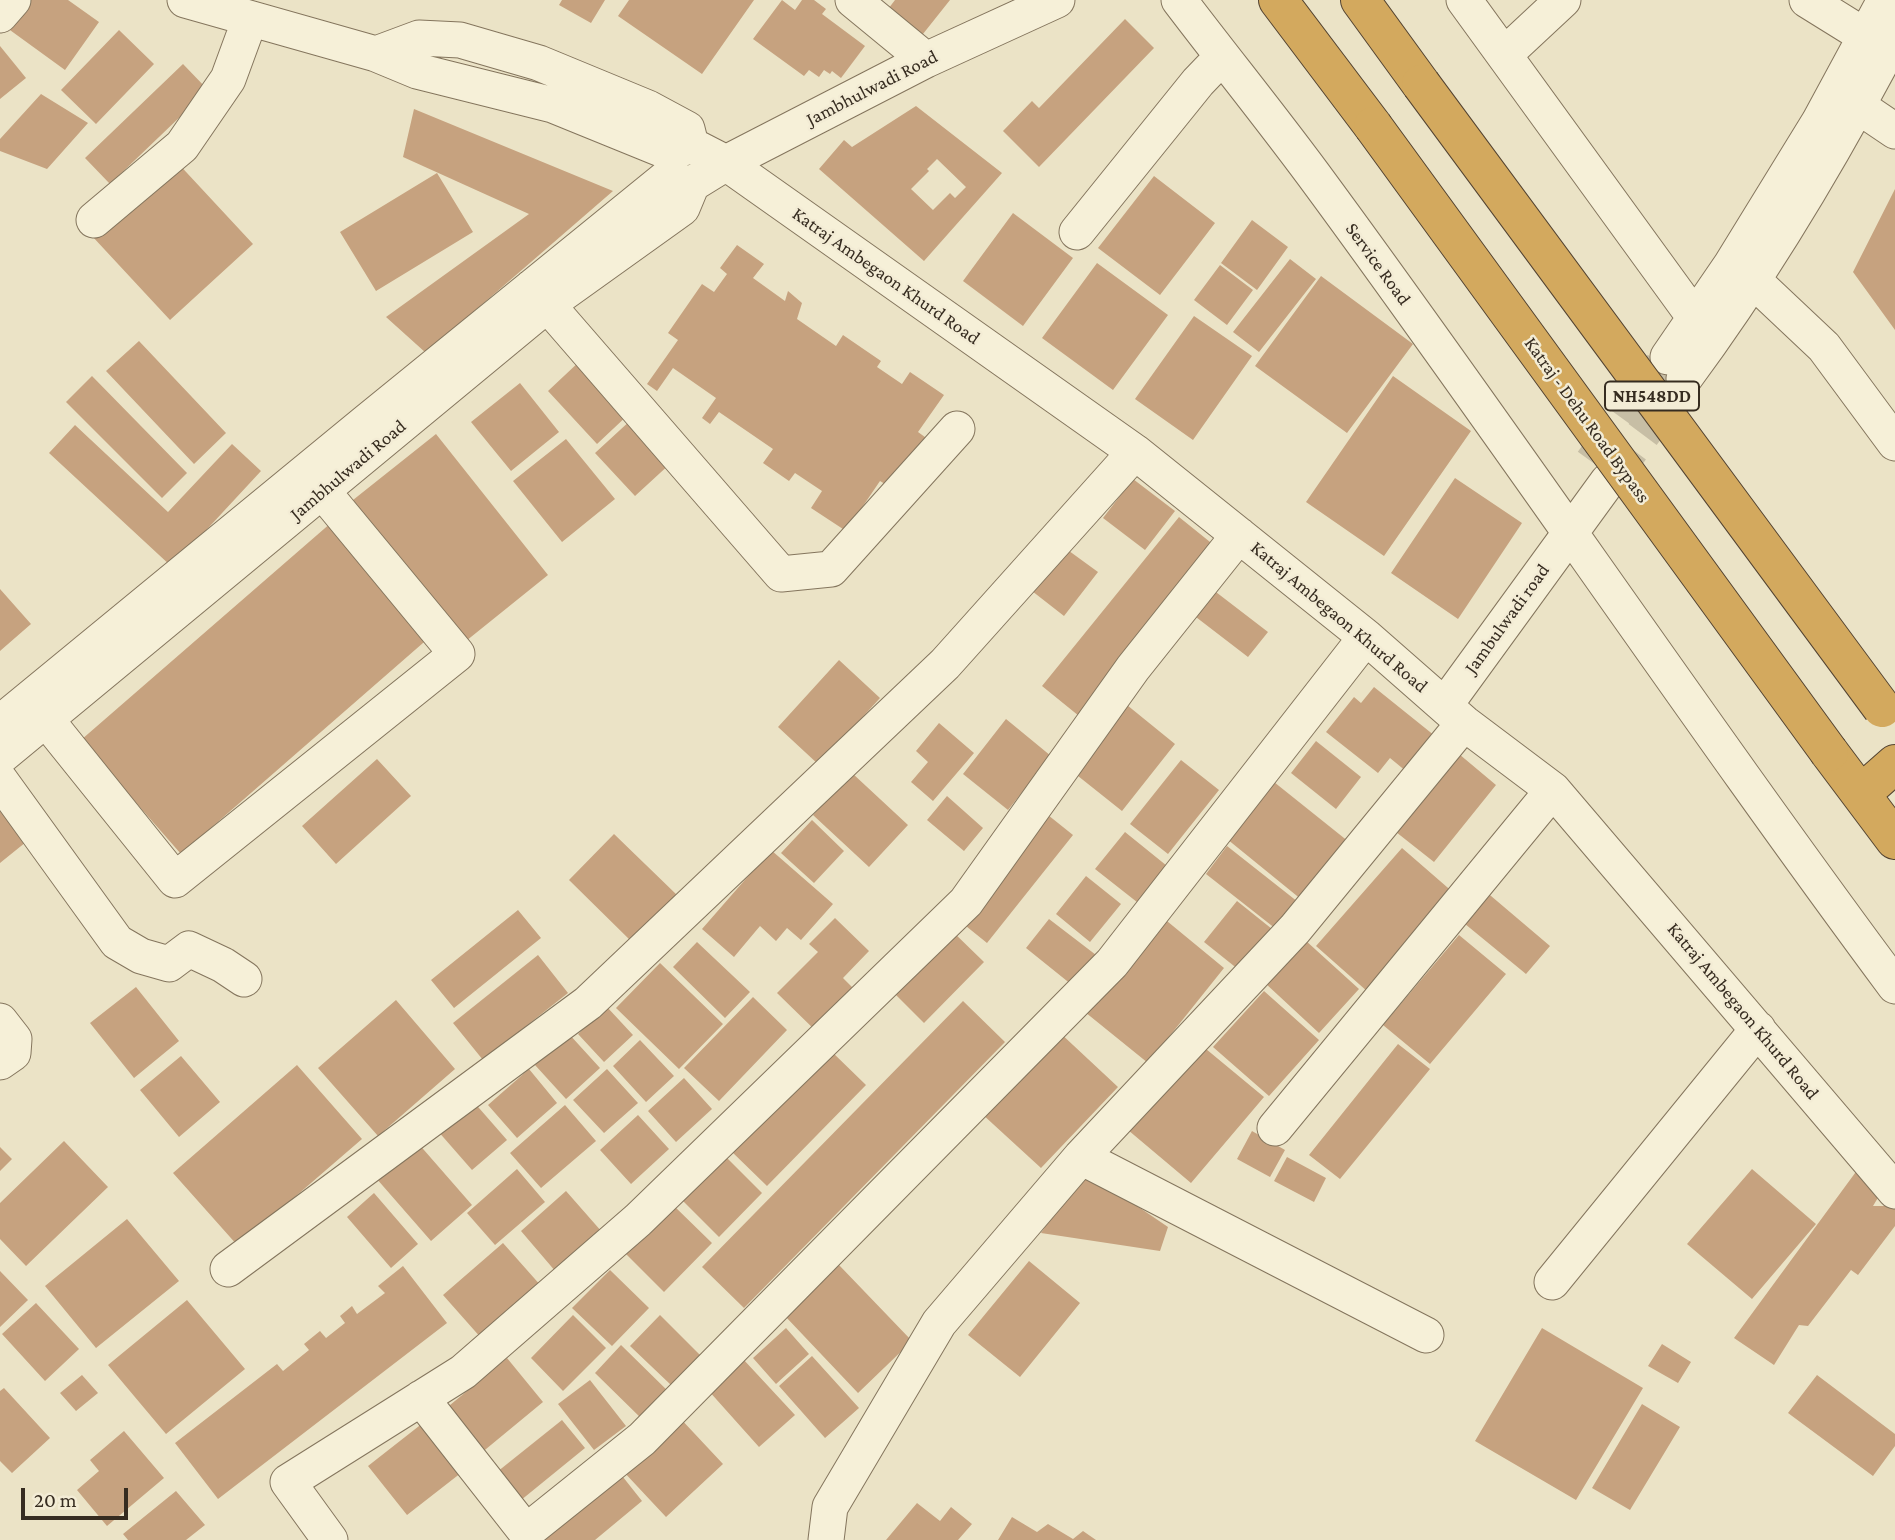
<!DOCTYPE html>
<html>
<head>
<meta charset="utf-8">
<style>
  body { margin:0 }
  #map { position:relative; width:1895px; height:1540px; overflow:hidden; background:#ebe3c6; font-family:"Crimson Pro",serif }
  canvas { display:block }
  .scale { position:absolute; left:21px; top:1488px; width:107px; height:32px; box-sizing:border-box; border:4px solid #362c20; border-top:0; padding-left:9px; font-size:21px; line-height:24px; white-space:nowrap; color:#362c20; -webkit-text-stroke:5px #f3ecd5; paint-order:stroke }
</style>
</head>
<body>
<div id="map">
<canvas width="1895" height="1540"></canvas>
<div class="scale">20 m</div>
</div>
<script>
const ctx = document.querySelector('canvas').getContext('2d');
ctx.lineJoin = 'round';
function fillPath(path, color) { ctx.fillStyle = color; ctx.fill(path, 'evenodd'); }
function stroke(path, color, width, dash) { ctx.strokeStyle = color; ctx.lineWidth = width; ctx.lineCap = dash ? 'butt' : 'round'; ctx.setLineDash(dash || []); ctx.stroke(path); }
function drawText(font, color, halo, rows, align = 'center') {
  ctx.font = font + ' "Crimson Pro",serif'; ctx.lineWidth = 5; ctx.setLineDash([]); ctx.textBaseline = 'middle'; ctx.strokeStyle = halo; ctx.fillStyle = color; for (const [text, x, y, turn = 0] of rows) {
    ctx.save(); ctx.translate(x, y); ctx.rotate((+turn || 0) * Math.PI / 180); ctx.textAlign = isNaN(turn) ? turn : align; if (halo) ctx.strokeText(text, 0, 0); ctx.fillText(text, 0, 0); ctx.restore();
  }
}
fillPath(new Path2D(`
  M21,0H68L99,22L65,70L3,25Z
  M562,0H605L591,23L559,5Z
  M629,0H754L702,74L618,16Z
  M782,0L795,10L802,0H814L826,9L822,14L865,46L841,78L832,71L830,74L824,70L819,77L809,70L804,76L753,39Z
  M895,0H950L915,44L882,17Z
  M1125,19L1154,48L1039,167L1003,131L1032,101L1039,108Z
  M119,30L154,64L96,124L61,90Z
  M0,46L26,78L0,99Z
  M183,64L208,90L110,184L85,158Z
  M41,94L88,123L47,169L0,151V139Z
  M916,106L1002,173L924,261L819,169L844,140L852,147ZM937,159L966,187L955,198L950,193L933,210L911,189L929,171L927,169Z
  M414,109L613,191L426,353L386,317L529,214L403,157Z
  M174,159L253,244L170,320L92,236Z
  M437,173L473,232L376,291L340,232Z
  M1154,176L1215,223L1160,295L1098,248Z
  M1895,189V330L1853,272Z
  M1013,213L1073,258L1023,326L963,281Z
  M1252,220L1288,247L1257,290L1221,263Z
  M737,245L764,264L753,278L785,301L788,291L802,303L797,319L836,346L843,335L881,361L877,367L902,384L910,372L944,395L918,432L929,440L895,490L880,481L846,531L811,508L822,491L795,473L789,481L763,463L773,449L719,412L710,424L702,418L716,398L673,368L657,391L647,384L678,340L668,333L702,284L714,292L727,274L720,268Z
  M1290,259L1316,279L1259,352L1233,332Z
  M1097,263L1168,315L1113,390L1042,338Z
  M1220,265L1253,290L1227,325L1194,300Z
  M1321,276L1413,344L1347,433L1255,366Z
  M1194,316L1252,356L1193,440L1135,399Z
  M139,341L226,433L194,464L106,371Z
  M581,360L630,413L597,444L548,391Z
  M92,376L187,473L162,498L66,402Z
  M1393,376L1471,431L1384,556L1306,502Z
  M520,383L559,432L511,471L471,422Z
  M632,419L672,462L635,496L595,453Z
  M75,425L168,512L232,444L261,471L172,567L49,453Z
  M436,434L548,575L466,641L353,500Z
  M566,439L615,499L562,542L513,481Z
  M1455,478L1522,523L1458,619L1391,573Z
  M1133,479L1175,511L1145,550L1103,518Z
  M1179,517L1215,546L1079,716L1042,686Z
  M332,522L431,636L181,854L81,740Z
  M1065,548L1098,572L1064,616L1032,591Z
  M0,589L31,624L0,651Z
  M1212,589L1268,632L1248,657L1192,614Z
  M839,660L880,698L819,765L778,727Z
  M1374,687L1435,736L1407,772L1390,758L1378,773L1326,732L1354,697L1361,703Z
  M1127,705L1175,744L1122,811L1073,772Z
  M1006,719L1051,756L1008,810L963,774Z
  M939,723L974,753L933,801L911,782L928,762L916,751Z
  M1316,741L1361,777L1336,809L1291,773Z
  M1459,754L1496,785L1434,862L1396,832Z
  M377,759L411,796L336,864L302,826Z
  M1181,760L1219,790L1168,854L1130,824Z
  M852,773L908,825L869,867L813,815Z
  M1274,782L1349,842L1302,900L1227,839Z
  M947,796L983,828L964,851L927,820Z
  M0,810L26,842L0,863Z
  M1048,815L1073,835L987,943L961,922Z
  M812,820L844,851L814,883L781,853Z
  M1125,832L1172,870L1142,906L1095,869Z
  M614,834L677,895L632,942L569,880Z
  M1227,846L1298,902L1276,929L1206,874Z
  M1402,848L1455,894L1368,992L1316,946Z
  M771,850L833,904L801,940L787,928L776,941L760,926L734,957L702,929Z
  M1086,876L1121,904L1090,942L1056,914Z
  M1484,890L1550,946L1526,974L1459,919Z
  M1237,901L1272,929L1239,970L1204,942Z
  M518,910L541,938L454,1008L431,980Z
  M1156,912L1224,968L1148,1063L1080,1008Z
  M835,918L869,951L843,978L858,993L819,1034L777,993L818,952L809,944Z
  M1049,919L1096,955L1072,985L1026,948Z
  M949,928L984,962L924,1023L890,989Z
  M1459,935L1506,974L1430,1064L1383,1025Z
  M1305,940L1359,989L1319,1033L1265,983Z
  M697,942L750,992L725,1018L673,967Z
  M538,955L568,993L483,1060L453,1023Z
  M660,963L723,1024L679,1069L616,1008Z
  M136,987L179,1041L134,1078L90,1023Z
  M1264,991L1319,1040L1269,1096L1213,1047Z
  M753,997L787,1030L719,1101L684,1068Z
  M396,1000L455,1069L378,1136L318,1068Z
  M963,1001L1005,1042L744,1308L702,1267Z
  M607,1007L633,1035L604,1062L578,1034Z
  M1058,1031L1118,1087L1041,1168L981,1113Z
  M569,1034L600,1068L566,1099L535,1065Z
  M640,1040L674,1076L646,1102L613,1066Z
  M1200,1044L1264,1097L1191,1183L1128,1130Z
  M1398,1044L1430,1069L1340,1179L1309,1155Z
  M830,1050L866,1085L767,1186L730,1150Z
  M181,1056L220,1102L179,1137L140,1090Z
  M297,1065L362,1139L238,1246L173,1173Z
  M529,1069L557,1103L517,1138L488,1105Z
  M607,1069L638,1103L604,1133L573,1100Z
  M684,1078L712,1109L676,1142L648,1111Z
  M472,1100L507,1140L472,1170L437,1130Z
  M565,1105L596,1141L541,1188L510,1153Z
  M638,1115L669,1149L631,1184L600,1150Z
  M1252,1131L1285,1150L1270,1177L1237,1159Z
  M64,1141L108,1187L26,1266L0,1239V1203Z
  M417,1142L472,1205L431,1241L376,1178Z
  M0,1147L12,1159L0,1171Z
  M716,1147L762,1193L719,1237L673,1191Z
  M1287,1157L1326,1178L1314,1202L1274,1181Z
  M517,1169L545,1202L495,1245L467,1213Z
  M1752,1169L1816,1224L1752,1299L1687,1244Z
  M1858,1169L1885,1186L1873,1206H1895V1226L1858,1275L1851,1270L1808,1326L1799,1325L1774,1365L1734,1338Z
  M1084,1170L1168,1227L1160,1251L1041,1233Z
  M566,1191L602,1232L556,1272L521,1231Z
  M374,1193L418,1244L391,1268L347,1217Z
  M672,1204L712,1243L664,1292L624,1252Z
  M127,1219L179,1281L96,1348L45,1286Z
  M503,1243L542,1287L482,1339L443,1295Z
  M1029,1261L1080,1303L1020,1377L968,1335Z
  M839,1265L912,1341L858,1393L785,1316Z
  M403,1266L447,1323L218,1499L175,1443L277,1364L283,1371L309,1350L304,1344L320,1331L326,1338L345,1323L340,1316L352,1306L357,1314L385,1293L378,1286Z
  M610,1270L649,1308L612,1346L572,1308Z
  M0,1271L28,1300L0,1327Z
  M187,1300L245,1369L166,1434L108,1365Z
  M36,1303L79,1349L45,1381L2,1334Z
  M573,1315L606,1348L563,1391L531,1358Z
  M660,1315L701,1356L671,1385L630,1346Z
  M786,1328L809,1354L776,1384L753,1358Z
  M1542,1328L1643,1388L1576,1500L1475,1441Z
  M1662,1344L1691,1362L1678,1383L1648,1366Z
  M621,1345L673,1396L646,1423L595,1373Z
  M812,1356L859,1408L825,1438L779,1386Z
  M507,1358L543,1402L480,1454L444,1410Z
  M743,1359L795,1415L759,1447L708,1390Z
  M82,1375L98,1393L76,1411L60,1393Z
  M1817,1375L1895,1434V1446L1873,1476L1788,1413Z
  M590,1380L626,1426L594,1450L558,1404Z
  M4,1388L50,1438L12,1473L0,1461V1391Z
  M1642,1404L1680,1427L1630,1510L1592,1488Z
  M679,1417L723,1464L666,1517L622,1470Z
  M428,1419L466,1469L407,1515L368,1466Z
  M562,1420L585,1448L515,1505L492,1476Z
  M124,1431L164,1478L107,1526L77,1490L99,1471L90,1460Z
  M619,1472L642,1501L595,1540H543Z
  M176,1491L205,1525L186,1540H128L123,1534Z
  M917,1503L940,1521L951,1507L972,1524L958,1540H886Z
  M1012,1517L1037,1532L1048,1524L1073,1539L1083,1531L1096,1540H998Z`), '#c6a27f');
stroke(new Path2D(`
  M1592,462L1662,365
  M1611,477L1678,387`), '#c7bea5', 35, [35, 18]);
const minor = new Path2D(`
  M185,0L376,54L417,71L553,105L671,153L691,145L726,163L1135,452L1366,637L1464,723L1553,790L1895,1191
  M853,0L926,60
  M1179,0C1226,62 1275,122 1321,185C1516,450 1699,722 1895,986
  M1464,0L1695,318
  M1807,0L1865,36
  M0,15L13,0
  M376,54L419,38L460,40L539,63L648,108L687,129L691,145
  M1504,55L1563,0
  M1858,106L1895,131
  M94,220L182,146L228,79L250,19
  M1077,232L1198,82L1222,57
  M1754,281L1824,347L1895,443
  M532,287L781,574L831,569L957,429
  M1668,357L1731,265L1819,122L1885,0
  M1684,379C1764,271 1833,155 1895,36
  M32,702L175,880L457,654L309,475
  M1445,705L1608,481
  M0,723L365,423L665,179L692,184
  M0,757L548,304L682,208L692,184L726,163L926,60L1057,0
  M0,780L117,942L141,956L169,964L189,949L223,965L244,979
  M0,1021L14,1039L13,1053L0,1062
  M1275,1128L1553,790
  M1081,1157L1426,1335
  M228,1269L588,1003L945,664L1135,452
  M1552,1282L1758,1029
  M421,1398L526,1532L642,1439L1112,963L1366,637
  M330,1540L288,1482L463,1372L638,1220L966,902L1133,668L1239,535
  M826,1540L830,1507L939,1323L1081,1157L1295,929L1464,723`);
const highway = new Path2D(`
  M1278,0L1373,126
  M1360,0L1421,84
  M1829,752L1895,840
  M1861,794L1895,764`);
stroke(minor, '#84755d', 37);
stroke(highway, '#534331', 40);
stroke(minor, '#f6f0d8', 35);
stroke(highway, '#d3a95e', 38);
const highwayBridge = new Path2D(`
  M1421,84L1882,708
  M1373,126L1829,752`);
stroke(highwayBridge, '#534331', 40, []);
stroke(highwayBridge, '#d3a95e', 38);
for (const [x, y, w] of [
  [1652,396,94]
]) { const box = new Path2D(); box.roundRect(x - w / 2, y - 14.5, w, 29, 5); ctx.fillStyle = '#f3ecd5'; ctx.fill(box); stroke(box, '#362c20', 2); }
drawText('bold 18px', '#362c20', null, [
  ["NH548DD",1652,396]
]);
drawText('19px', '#362c20', '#f3ecd5', [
  ["Jambhulwadi Road",872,88,-27],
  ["Service Road",1378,264,54],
  ["Katraj Ambegaon Khurd Road",886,276,35],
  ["Katraj - Dehu Road Bypass",1587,420,54],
  ["Jambhulwadi Road",348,470,-40],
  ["Katraj Ambegaon Khurd Road",1339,617,40],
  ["Jambulwadi road",1507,619,-54],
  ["Katraj Ambegaon Khurd Road",1743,1011,50]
]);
</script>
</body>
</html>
